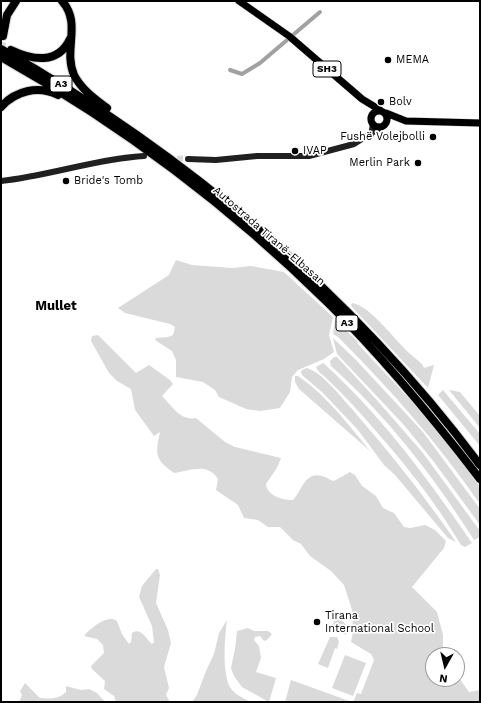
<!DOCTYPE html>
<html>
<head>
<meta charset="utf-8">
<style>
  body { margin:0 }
  #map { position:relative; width:481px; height:703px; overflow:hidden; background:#fff; font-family:"Work Sans",sans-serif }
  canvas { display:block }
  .frame { position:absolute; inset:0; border:2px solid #000; pointer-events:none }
  .north { position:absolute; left:425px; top:647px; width:40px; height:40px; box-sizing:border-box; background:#fff; border:1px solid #999; border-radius:50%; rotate:188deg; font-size:11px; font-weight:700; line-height:16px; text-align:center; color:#000 }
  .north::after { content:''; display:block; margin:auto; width:14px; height:18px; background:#000; clip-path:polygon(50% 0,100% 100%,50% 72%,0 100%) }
</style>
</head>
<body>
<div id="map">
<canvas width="481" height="703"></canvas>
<div class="frame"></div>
<div class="north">N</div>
</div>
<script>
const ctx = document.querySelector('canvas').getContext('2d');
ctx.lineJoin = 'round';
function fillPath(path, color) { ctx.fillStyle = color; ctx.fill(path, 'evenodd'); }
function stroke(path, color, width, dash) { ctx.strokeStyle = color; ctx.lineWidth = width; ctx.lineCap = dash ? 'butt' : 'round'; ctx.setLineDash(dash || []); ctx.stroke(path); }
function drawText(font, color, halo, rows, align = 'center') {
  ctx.font = font + ' "Work Sans",sans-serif'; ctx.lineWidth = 3.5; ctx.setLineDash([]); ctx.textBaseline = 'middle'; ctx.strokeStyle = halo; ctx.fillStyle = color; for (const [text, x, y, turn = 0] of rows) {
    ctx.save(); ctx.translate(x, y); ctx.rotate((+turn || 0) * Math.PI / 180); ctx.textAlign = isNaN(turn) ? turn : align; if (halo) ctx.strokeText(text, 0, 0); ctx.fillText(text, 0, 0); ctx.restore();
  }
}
fillPath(new Path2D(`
  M176,260L192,265L232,268L251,266L284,272L333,317L329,335L334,352L324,359L298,370L292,377L290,392L280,408L260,411L246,409L219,397L215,390L203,382L176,377V360L172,351L155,340L156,338L168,337L173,335L175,327L170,324L125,313L118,308L169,275Z
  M353,303C372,308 395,340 409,353C414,358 422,362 424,368L434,365L428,388L352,307L351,304Z
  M335,320L358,342L357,343L415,405L445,440L480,487V504C438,443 390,389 338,337L333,334Z
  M98,335L136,373L149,365L170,380L173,384L162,396C172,406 180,421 196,418L225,442L235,447L281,458C278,468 272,475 266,484C267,496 282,500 293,500C302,490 305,471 322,476C327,477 329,480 334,481L350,472L355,475L362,486L376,496L383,508L394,513L404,527L410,528L425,525L435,530L446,541L444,548L412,587L437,612L443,635V655H433V679H457V675L469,692L480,690V702H353L357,693L361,694L374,660L371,654L351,642L353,632L352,610L344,585L331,571L310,556L301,544L293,540L280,527H268L258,520L244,518L238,505L216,490L218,479C207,462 190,471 174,473C155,459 155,455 160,432L154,436L135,410L131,389L117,381L109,373L91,341L92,336Z
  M333,338L356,360L423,432L480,509V525L434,462L404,425L337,354Z
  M334,357H337L375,398L423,453L480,531V537L474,540C435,478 385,414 331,366L330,361Z
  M323,363C336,374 348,387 360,399C403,445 437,492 472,543L465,547L461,545C435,501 402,460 368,422C355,407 342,393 328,380C324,375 318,373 316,367Z
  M307,368C323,373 341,397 352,409C389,452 424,495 456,542L448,538L395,475L384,465L358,430L323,393L302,375L301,372L302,370Z
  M295,376H298C327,396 348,424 370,451L299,389L295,382Z
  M443,390L480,434V446L438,395Z
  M449,390L460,392L480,416V428Z
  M156,569H158L160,575L156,603L168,630L171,643L164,667L169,688L166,695L170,702H116L114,696L104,689L105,681L92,669L91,666L104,653L103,645L97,639L84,636C91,628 107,614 117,621L122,634L129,644L131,642L132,633C141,627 145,638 152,644L154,642L152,626L139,597L142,586Z
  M336,614L348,627L346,635L332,628Z
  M227,620C225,636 221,677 232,690C236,695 244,698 250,702H192L197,695L206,671L214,654L219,633Z
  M248,628L254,631H268L272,634L267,640L264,641L260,636L255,637L254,640L259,646L261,658L256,672L276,678L269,702L242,687L234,676L231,668L235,649L237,631Z
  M330,637H337L339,642L337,649L335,648L328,668L318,664Z
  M345,655L366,663L353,696L332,688Z
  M291,680L352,702H285Z
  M25,683L40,698C49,699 59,699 66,692V686L81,690L89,689L97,693L105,702H19L22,695L20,691Z`), '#dadada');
stroke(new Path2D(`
  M230,70L242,74L260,63L320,12`), '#a1a1a1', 4);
stroke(new Path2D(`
  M168,158L188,159`), '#d9d9d9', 6, [6, 3]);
stroke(new Path2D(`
  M1,50L3,36`), '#d9d9d9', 8, [8, 4]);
const primary = new Path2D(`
  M239,1L289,36L362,99L380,110
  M371 119a8 8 0 1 1 16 0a8 8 0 1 1-16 0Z
  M386,113L406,121L480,123`);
const motorway = new Path2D(`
  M62,1C82,23 63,50 74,75C81,89 95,99 107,108
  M3,36L7,15L16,1
  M1,49C186,154 352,294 480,465
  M11,50C32,60 58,65 70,39
  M1,57C120,124 231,207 328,303C383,357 433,418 480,479
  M1,107C15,91 38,85 58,95`);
stroke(primary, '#dbdbdb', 8);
stroke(motorway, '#dbdbdb', 10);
stroke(new Path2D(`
  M371,135L373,124
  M188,159L216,160L257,156H309L354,144L383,126
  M1,181C49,176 95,159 144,156`), '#202020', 6);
stroke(primary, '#000', 7);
stroke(motorway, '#000', 8);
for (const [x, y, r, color] of [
  [388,60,4,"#000"],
  [381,102,4,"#000"],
  [433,137,4,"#000"],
  [295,151,4,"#000"],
  [418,163,4,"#000"],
  [66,181,4,"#000"],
  [317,622,4,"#000"]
]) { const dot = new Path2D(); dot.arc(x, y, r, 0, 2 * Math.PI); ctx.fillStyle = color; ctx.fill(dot); stroke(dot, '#fff', 1.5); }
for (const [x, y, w] of [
  [327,69,28],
  [61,84,22],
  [347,323,22]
]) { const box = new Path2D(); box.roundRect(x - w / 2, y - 8, w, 16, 3); ctx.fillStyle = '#fff'; ctx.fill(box); stroke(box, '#000', 1); }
drawText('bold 10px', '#000', null, [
  ["SH3",327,69],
  ["A3",61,84],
  ["A3",347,323]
]);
drawText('11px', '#000', '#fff', [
  ["MEMA",396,60],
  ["Bolv",389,102],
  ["Fushë Volejbolli",425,137,"right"],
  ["IVAP",303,151],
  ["Merlin Park",410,163,"right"],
  ["Bride's Tomb",74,181],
  ["Tirana",325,616],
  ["International School",325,629]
], 'left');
drawText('11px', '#000', '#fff', [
  ["Autostrada Tiranë-Elbasan",269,236,41]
]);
drawText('bold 13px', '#000', '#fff', [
  ["Mullet",56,306]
]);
</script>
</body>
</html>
